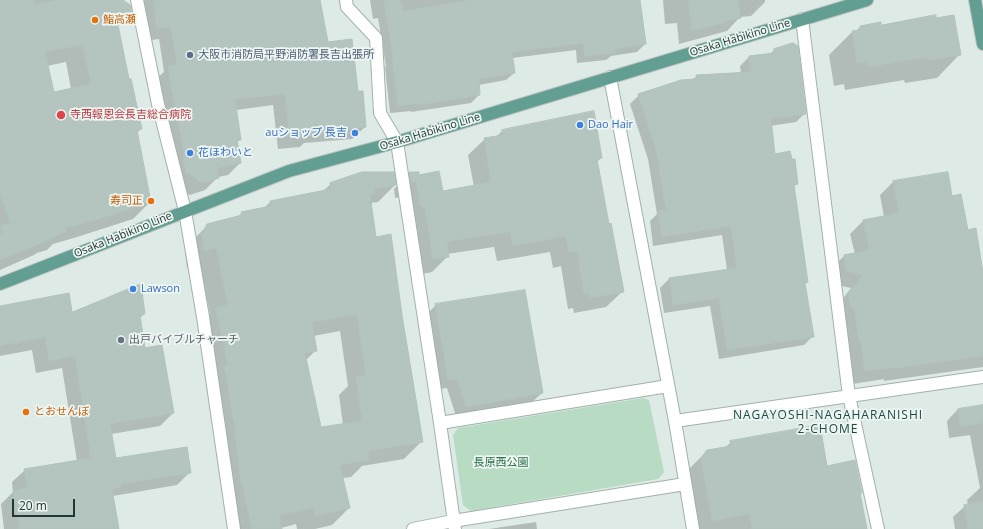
<!DOCTYPE html>
<html>
<head>
<meta charset="utf-8">
<style>
  body { margin:0 }
  #map { position:relative; width:983px; height:529px; overflow:hidden; background:#deeae5; font-family:"Open Sans",sans-serif }
  canvas { display:block }
  .scale { position:absolute; left:12px; top:499px; width:63px; height:18px; box-sizing:border-box; border:2px solid #203934; border-top:0; padding-left:5px; font-size:12px; line-height:14px; white-space:nowrap; color:#203934; -webkit-text-stroke:3px #eef6f3; paint-order:stroke }
</style>
</head>
<body>
<div id="map">
<canvas width="983" height="529"></canvas>
<div class="scale">20 m</div>
</div>
<script>
const ctx = document.querySelector('canvas').getContext('2d');
ctx.lineJoin = 'round';
function fillPath(path, color) { ctx.fillStyle = color; ctx.fill(path, 'evenodd'); }
function stroke(path, color, width, dash) { ctx.strokeStyle = color; ctx.lineWidth = width; ctx.lineCap = dash ? 'butt' : 'round'; ctx.setLineDash(dash || []); ctx.stroke(path); }
function drawText(font, color, halo, rows, align = 'center') {
  ctx.font = font + ' "Open Sans","Noto Sans JP",sans-serif'; ctx.lineWidth = 3.5; ctx.setLineDash([]); ctx.textBaseline = 'middle'; ctx.strokeStyle = halo; ctx.fillStyle = color; for (const [text, x, y, turn = 0] of rows) {
    ctx.save(); ctx.translate(x, y); ctx.rotate((+turn || 0) * Math.PI / 180); ctx.textAlign = isNaN(turn) ? turn : align; if (halo) ctx.strokeText(text, 0, 0); ctx.fillText(text, 0, 0); ctx.restore();
  }
}
fillPath(new Path2D(`
  M643,398L649,400L664,472L658,479L471,511L463,505L453,435L458,428Z`), '#b7dbc3');
fillPath(new Path2D(`
  M0,0H112L123,77L141,129L137,133L150,202L133,219L77,237L53,244L47,250L37,253L34,255L0,270ZM66,62L71,89L53,93L47,66Z
  M132,0H319L327,43L357,92L365,127L352,139L304,143L300,147L278,149L273,105L236,110L240,139L237,143L240,163L228,175L218,177L205,190L190,195L186,193L156,79L164,72L159,39L145,41L144,26L136,27Z
  M370,0H639L645,44L637,52L611,56L606,60L577,63L576,50L512,58L514,73L506,80L479,85V95L471,103L411,112V111L390,113L385,67L386,66L378,18L373,19Z
  M663,0H765V2L751,16L740,17L727,31L679,44L677,23L665,24Z
  M880,26L960,54L937,78L905,83L904,80L845,90L844,84L834,86L829,55L852,32H855L860,27Z
  M774,50L805,113L796,122L770,126L774,155L797,184L793,187L807,282L804,285L813,336L804,345L719,359L710,306L664,313L660,288L669,279L727,270L722,235L653,246L650,221L657,214L648,159L630,104L639,95L692,80L697,76L741,74L740,66L749,57L770,54Z
  M502,131L601,158L597,162L608,225L623,291L606,307L574,313L573,308L568,309L561,266L553,268L550,252L497,261L494,247L447,254L448,256L432,272L417,275L400,197L395,198L394,189L410,173L418,176L442,193L474,187L468,155L485,139L496,137Z
  M893,182L951,197L967,231L983,279V367L884,381V379L853,384L836,308L851,288L833,284L831,269L844,256L855,254L850,234L863,221L884,217L880,195Z
  M331,184L395,185L378,202L370,203L375,238L401,315L421,442L404,459L362,466L351,477L343,478L349,508L332,525L315,529H297L296,524L281,528V529H231L199,325L210,314L200,265L187,268L185,252L190,243L208,225L237,217L242,213L263,209L270,202L323,191ZM340,331L348,386L339,395L343,425L320,428L305,361L316,350L313,336Z
  M436,305L542,393L532,402L456,416L447,388L439,389L426,315Z
  M0,307L71,314H144L139,319L144,349L173,413L160,426L111,434L115,460L190,472L177,485L113,496L118,529H4L1,504L13,492L12,482L25,470L77,461L62,368L36,373L32,350L0,356Z
  M983,406V529H955L953,517L965,506L968,505L967,500L980,488L970,435L949,438L947,421L958,409Z
  M731,442L826,467L861,492L859,495L866,529H694L684,476L690,468L707,451L725,448Z
  M536,522L537,529H489Z`), '#0003');
const building = new Path2D(`
  M0,0H34L35,4L58,0H123L130,5L133,18L117,20L129,79H131L142,129L137,130L151,202L96,220L65,228L66,232L53,237V238L0,260V234L3,233L0,226L10,223L0,194ZM83,45L91,84L54,92L45,52Z
  M154,0H320L328,42L352,39L358,91H363L366,127L313,132L314,135L290,138L285,94L235,99L241,140H237L241,163L217,168L219,178L202,183L199,181L189,173H186L183,158L185,157L171,87L168,66L177,65L171,27L157,29Z
  M384,0H401L403,11L470,0H640L646,44L614,49L615,53L585,56L583,43L512,52L515,73L479,79L480,95L418,105V103L398,106L392,58H393Z
  M689,0H738L741,18L692,31Z
  M936,15V18L954,15L961,55L928,60L927,57L868,67L867,62L857,63L852,31L861,30L860,26L881,22V25Z
  M793,43L798,46L806,114L771,119L775,154L790,151L792,159H795L798,184L794,185L808,282L805,283L814,337L727,350L719,298L673,305L669,278L737,268L731,226L662,237L658,211L666,210L656,150L638,94L681,80L697,79L696,75L751,72L749,56L774,53V49Z
  M594,111L602,158L597,159L609,224L611,223L624,292L590,298L589,293L584,294L577,251L569,252L566,236L513,246L510,232L456,240L447,242L449,257L433,259L425,208L420,205L416,182H411L409,172H419V175L439,171L443,191L491,182L484,138L503,135L502,130Z
  M362,172H394L396,185L374,189L375,194L370,195L376,237L391,234L402,315L423,442L368,451L369,460L340,465L350,508L315,516L313,508L279,515L282,529H252L239,471H240L234,429H235L224,366L228,365L215,307L228,305L216,248L204,251L202,234L207,224L242,215L241,212L271,206L270,201L331,189L330,183ZM357,315L366,375L356,377L362,421L321,427L305,353L317,351L312,322Z
  M948,172L952,196L961,194L968,230L976,228L983,273V356L897,368V367L865,371L861,342H859L854,308H851L848,294L863,275L846,271L844,255L869,250L863,220L899,213L893,181Z
  M141,284L145,314L140,315L145,348L162,345L174,413L110,424L116,458L187,447L191,473L120,484L121,487L112,489L119,529H19L13,491L27,488L24,469L91,458L75,356L49,361L45,337L0,346V306L69,293L72,312Z
  M525,290L543,393L466,407L457,379L448,380L435,304Z
  M983,405V423L960,427L958,409Z
  M820,425L827,466L855,460L862,493H860L867,529H752L749,514L712,521L701,458L707,450L731,446L730,441Z
  M983,502V529H968L964,505Z`);
fillPath(building, '#b4c4be');
stroke(building, '#b1c3bc', 1);
const minor = new Path2D(`
  M137,0L158,104L185,211L203,317L234,529
  M346,0L347,7L376,38L380,113L397,142L440,423L455,529
  M802,19L849,396L878,529
  M610,77L675,421L693,529
  M675,421L983,377
  M440,423L668,386
  M413,529L453,521L685,484`);
const major = new Path2D(`
  M975,0L983,44
  M0,284L289,171L397,142L867,0`);
stroke(minor, '#a1b1ac', 14);
stroke(major, '#bcc4c2', 14);
stroke(minor, '#fff', 12);
stroke(major, '#639e93', 12);
for (const [x, y, r, color] of [
  [95,20,4,"#e8710a"],
  [190,55,4,"#5c6f8a"],
  [61,115,5,"#e0444e"],
  [580,125,4,"#3f7fe0"],
  [355,133,4,"#3f7fe0"],
  [190,153,4,"#3f7fe0"],
  [151,201,4,"#e8710a"],
  [133,289,4,"#3f7fe0"],
  [121,340,4,"#6b7280"],
  [26,412,4,"#e8710a"]
]) { const dot = new Path2D(); dot.arc(x, y, r, 0, 2 * Math.PI); ctx.fillStyle = color; ctx.fill(dot); stroke(dot, '#eef6f3', 1.5); }
drawText('11px', '#c56008', '#eef6f3', [
  ["鮨高瀬",103,20],
  ["寿司正",143,201,"right"],
  ["とおせんぼ",34,412]
], 'left');
drawText('11px', '#203934', '#eef6f3', [
  ["Osaka Habikino Line",740,38,-17],
  ["Osaka Habikino Line",430,132,-17],
  ["Osaka Habikino Line",123,235,-22]
]);
drawText('11px', '#4e5e75', '#eef6f3', [
  ["大阪市消防局平野消防署長吉出張所",198,55]
], 'left');
drawText('11px', '#be3a42', '#eef6f3', [
  ["寺西報恩会長吉総合病院",70,115]
], 'left');
drawText('11px', '#366cbe', '#eef6f3', [
  ["Dao Hair",588,125],
  ["auショップ 長吉",347,133,"right"],
  ["花ほわいと",198,153],
  ["Lawson",141,289]
], 'left');
drawText('11px', '#5b616d', '#eef6f3', [
  ["出戸バイブルチャーチ",129,340]
], 'left');
drawText('11px', '#2b6f49', '#eef6f3', [
  ["長原西公園",501,463]
]);
ctx.letterSpacing = '1px';
drawText('12px', '#1d4a42', '#eef6f3', [
  ["NAGAYOSHI-NAGAHARANISHI",828,416],
  ["2-CHOME",828,430]
]);
ctx.letterSpacing = '0px';
</script>
</body>
</html>
